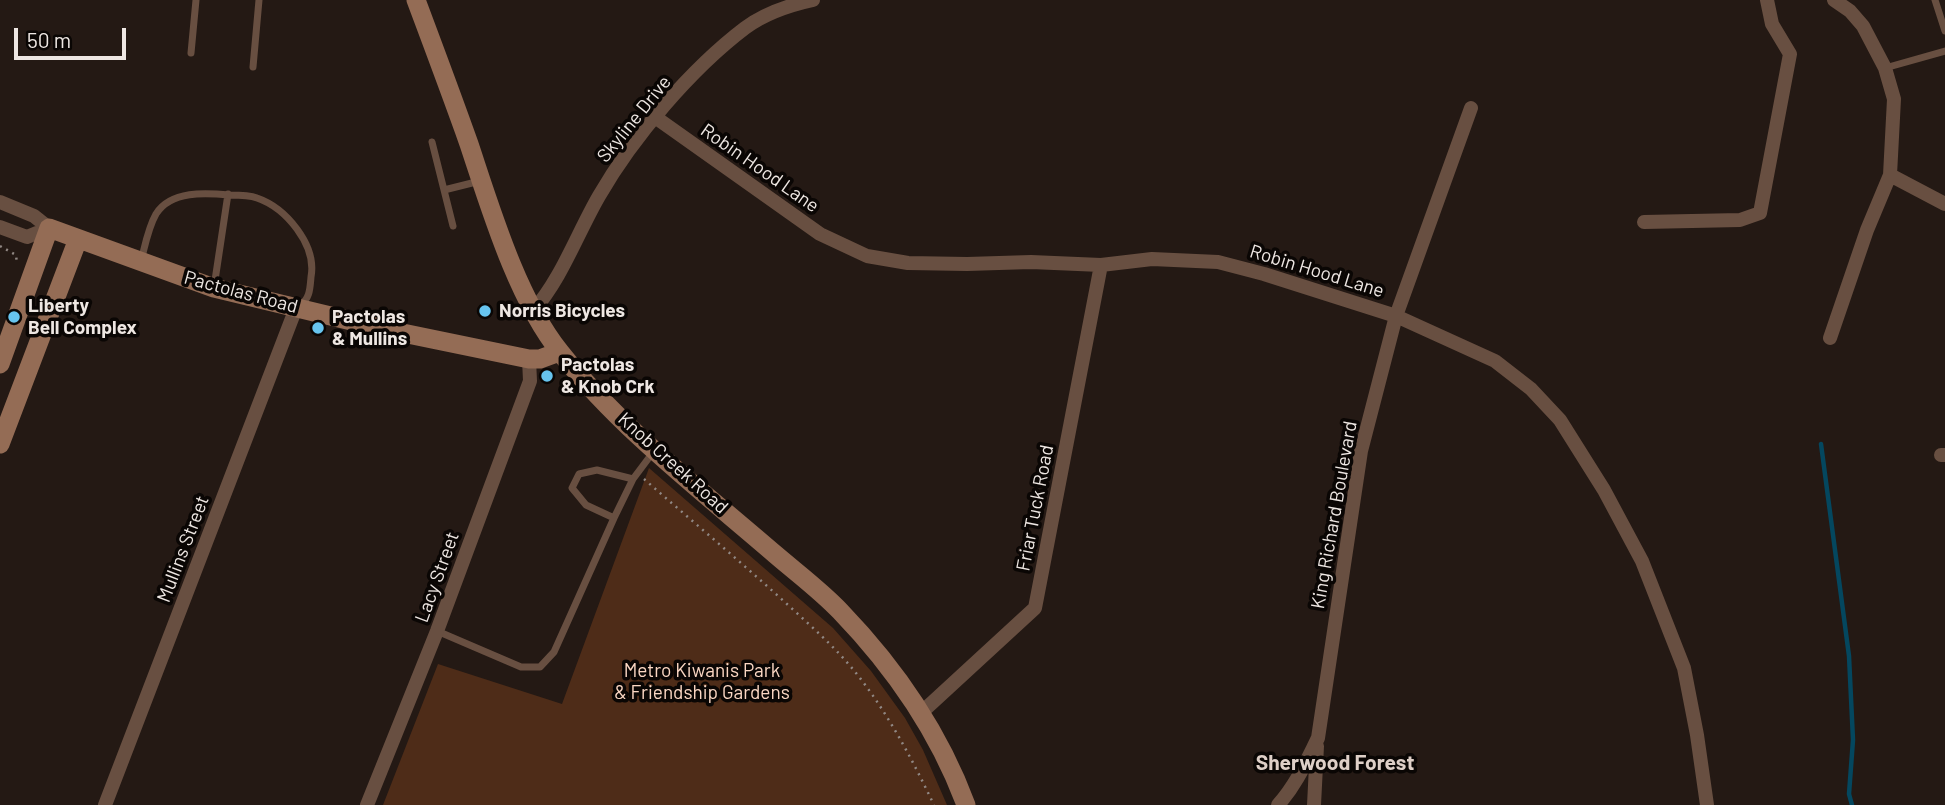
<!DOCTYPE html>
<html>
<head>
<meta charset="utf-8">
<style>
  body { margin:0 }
  #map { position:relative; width:1945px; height:805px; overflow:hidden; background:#241914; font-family:Barlow,sans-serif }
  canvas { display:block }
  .scale { position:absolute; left:14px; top:28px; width:112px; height:32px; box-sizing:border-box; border:4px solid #eee7e3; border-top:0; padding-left:9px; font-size:21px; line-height:24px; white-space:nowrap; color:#eee7e3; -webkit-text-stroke:5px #0a0604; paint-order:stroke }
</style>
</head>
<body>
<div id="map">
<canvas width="1945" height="805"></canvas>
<div class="scale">50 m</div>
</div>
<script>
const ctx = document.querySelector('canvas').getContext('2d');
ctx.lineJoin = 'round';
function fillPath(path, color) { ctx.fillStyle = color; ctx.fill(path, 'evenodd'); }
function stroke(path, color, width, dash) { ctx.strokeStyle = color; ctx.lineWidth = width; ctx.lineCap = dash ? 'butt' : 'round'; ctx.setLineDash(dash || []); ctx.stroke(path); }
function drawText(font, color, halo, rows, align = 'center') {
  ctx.font = font + ' Barlow,sans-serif'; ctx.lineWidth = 7; ctx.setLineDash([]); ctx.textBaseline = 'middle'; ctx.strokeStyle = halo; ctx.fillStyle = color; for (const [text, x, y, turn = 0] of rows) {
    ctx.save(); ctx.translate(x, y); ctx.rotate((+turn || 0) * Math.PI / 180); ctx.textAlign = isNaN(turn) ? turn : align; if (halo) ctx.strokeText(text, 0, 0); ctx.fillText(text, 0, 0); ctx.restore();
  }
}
fillPath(new Path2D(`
  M649,468L833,628L871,671L905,718L923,750L947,805H383L438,664L562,704Z`), '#4e2c18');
stroke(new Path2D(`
  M1821,444L1849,656L1853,740L1849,794L1852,805`), '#04475f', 4.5);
stroke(new Path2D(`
  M0,246L16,255L17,264
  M644,479C692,521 741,562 788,605C812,627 836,648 856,673C888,713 912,759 934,805`), '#918884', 2.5, [2, 5]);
stroke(new Path2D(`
  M1935,0L1945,31
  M191,53L196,0
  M253,67L259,0
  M1885,68L1945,51
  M432,142L453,226
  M444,190L480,181
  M141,261C145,246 148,228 156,214C171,190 206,193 230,195C239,195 249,195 257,198C286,208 317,245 311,277C310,288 310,299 300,305
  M214,287L228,194
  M614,518L633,479L654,451
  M437,631L521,667H540L554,652L614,518L586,505L572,488L579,474L597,470L633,479`), '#684f41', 7);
stroke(new Path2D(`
  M655,117L820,234L867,256L908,263L967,264L1031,262L1101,265L1152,259L1218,262L1264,274L1396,316L1495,361L1531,389L1560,420L1604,490L1642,561L1684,668L1697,735L1707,805
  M1890,175L1945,204
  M0,202L34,216L49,228L27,237L0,227
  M1644,222L1740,220L1760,213L1790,54L1772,24L1767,0
  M533,311C562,278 577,234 599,196C633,137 691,69 745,28C764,14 790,5 813,0
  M1830,338L1867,230L1890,175L1894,99L1885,68L1863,26L1850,11L1834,0
  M1941,455H1945
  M922,712L1035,608L1101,265
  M105,805L296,308
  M367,805L437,631L530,381L529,359
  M1278,805C1296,785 1306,762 1318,738L1361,451L1396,316L1471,108
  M1314,805L1317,746`), '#684f41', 14);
stroke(new Path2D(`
  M416,0C434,48 452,96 469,144C491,210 517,298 560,352C621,429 702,491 776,555C797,573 821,591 840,611C894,667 939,732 966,805
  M0,364L49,228L214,288L393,331L529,359H540L559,352
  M0,444L78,239`), '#946c55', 19);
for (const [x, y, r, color] of [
  [485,311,7,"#67c4ef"],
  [14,317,7,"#67c4ef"],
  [318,328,7,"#67c4ef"],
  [547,376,7,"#67c4ef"]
]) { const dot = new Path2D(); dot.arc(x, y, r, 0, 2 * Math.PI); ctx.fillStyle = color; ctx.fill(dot); stroke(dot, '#0a0604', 2.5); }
drawText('19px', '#eee7e3', '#0a0604', [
  ["Skyline Drive",634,119,-51],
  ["Robin Hood Lane",760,168,35],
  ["Robin Hood Lane",1317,271,17],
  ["Pactolas Road",241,292,15],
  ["Knob Creek Road",673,463,42],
  ["Friar Tuck Road",1035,508,-79],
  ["King Richard Boulevard",1334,515,-80],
  ["Mullins Street",183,549,-69],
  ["Lacy Street",437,577,-70]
]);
drawText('bold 19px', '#eee7e3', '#0a0604', [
  ["Liberty",28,306],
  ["Bell Complex",28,328],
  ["Norris Bicycles",499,311],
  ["Pactolas",332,317],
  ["& Mullins",332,339],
  ["Pactolas",561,365],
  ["& Knob Crk",561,387]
], 'left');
drawText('19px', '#fbd7c3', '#0a0604', [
  ["Metro Kiwanis Park",702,671],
  ["& Friendship Gardens",702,693]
]);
drawText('bold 21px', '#decfc7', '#0a0604', [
  ["Sherwood Forest",1335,763]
]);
</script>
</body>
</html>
